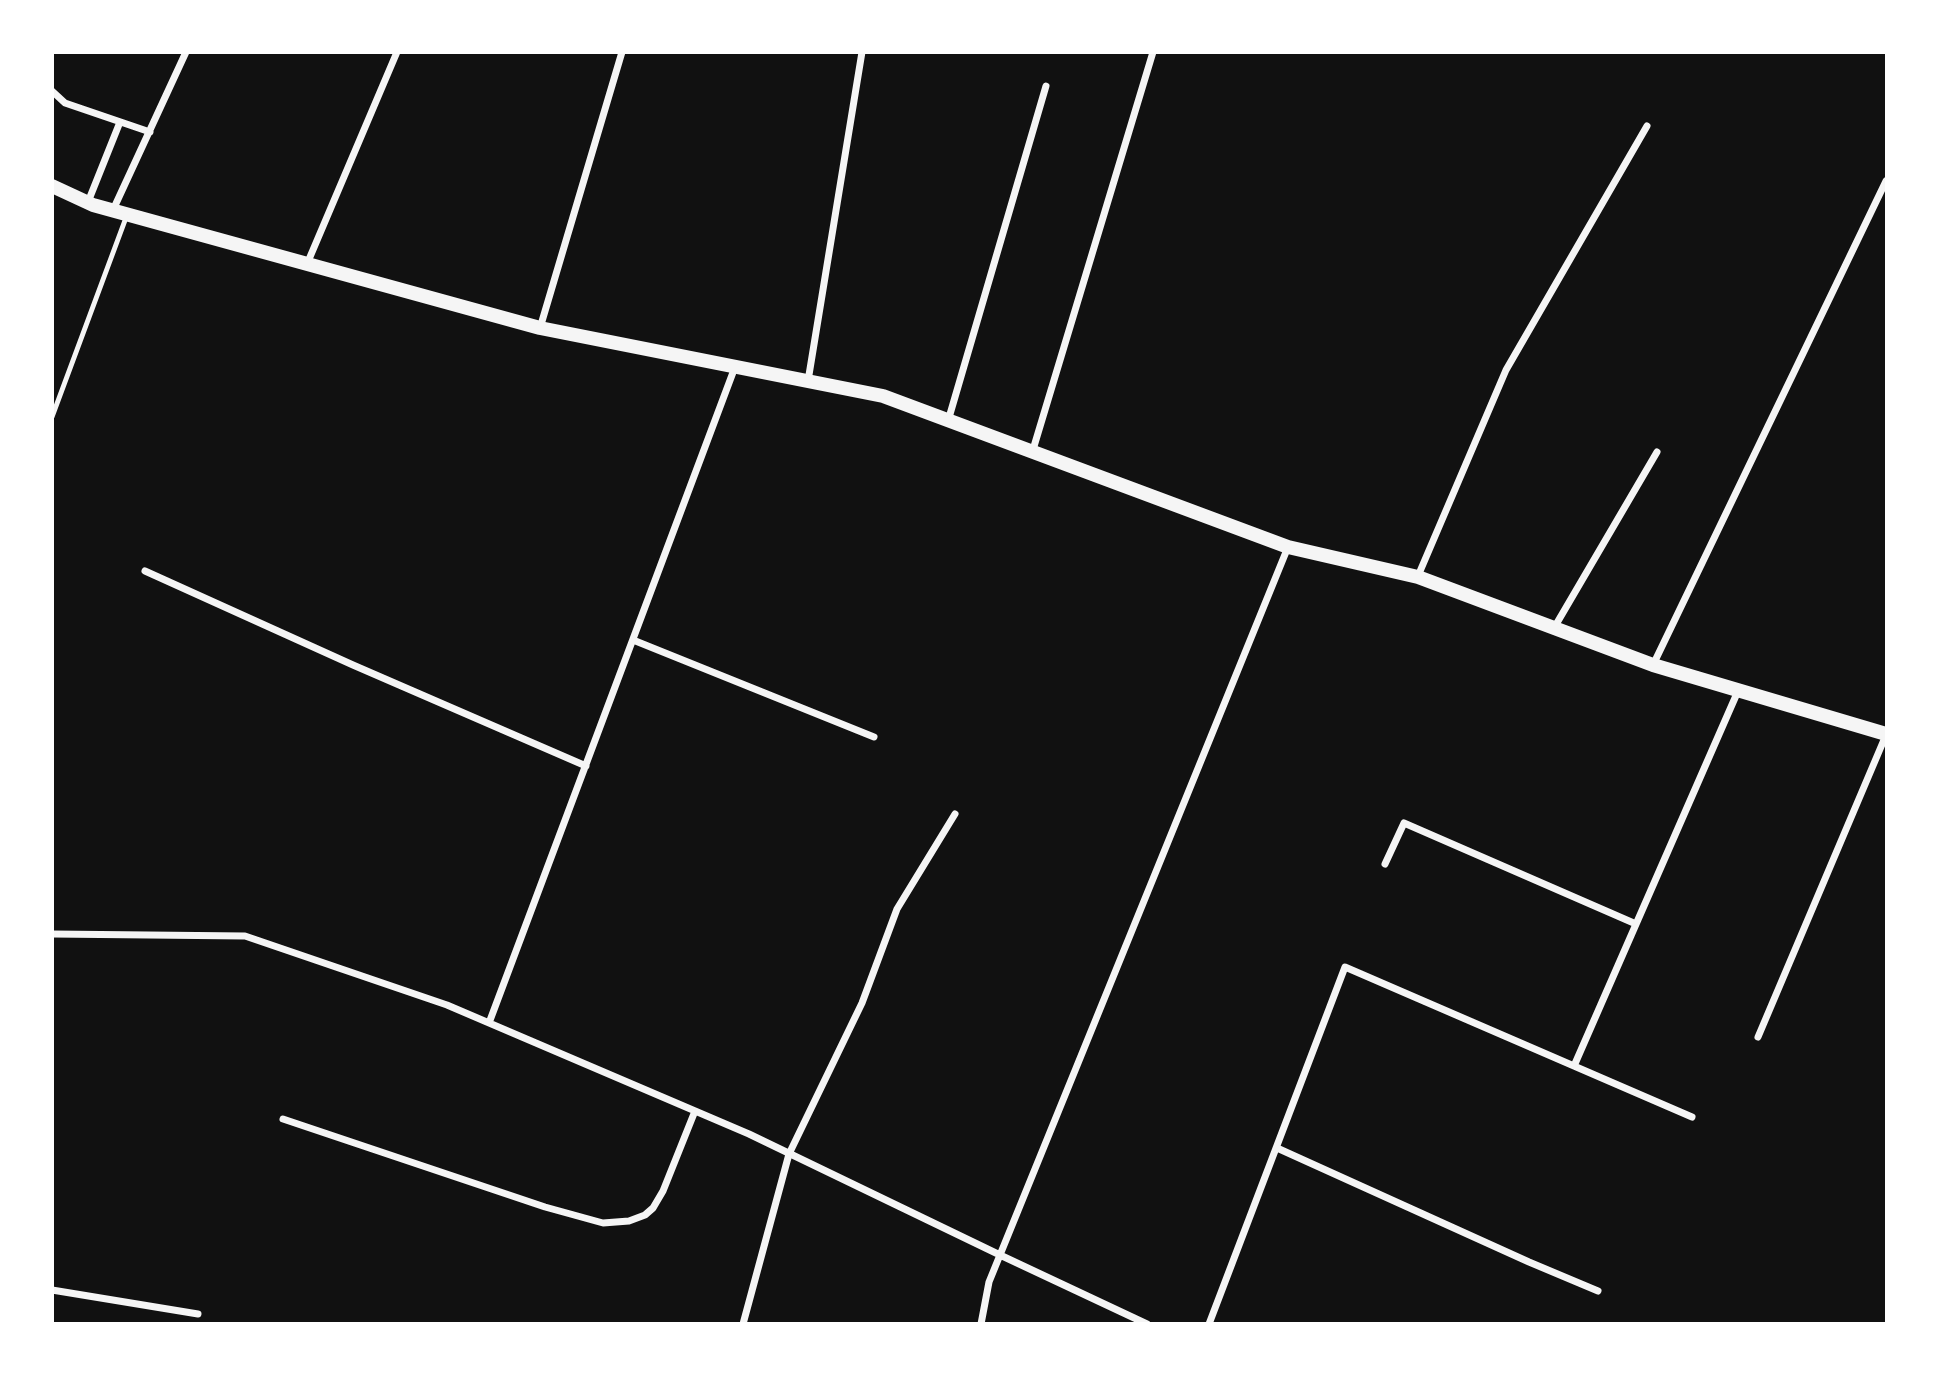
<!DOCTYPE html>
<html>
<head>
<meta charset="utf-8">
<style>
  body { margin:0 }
  #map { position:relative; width:1939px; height:1376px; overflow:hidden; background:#111; font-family:Jost,sans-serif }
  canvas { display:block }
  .frame { position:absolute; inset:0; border:54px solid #fff; pointer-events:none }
</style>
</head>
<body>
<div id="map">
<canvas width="1939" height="1376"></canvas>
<div class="frame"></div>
</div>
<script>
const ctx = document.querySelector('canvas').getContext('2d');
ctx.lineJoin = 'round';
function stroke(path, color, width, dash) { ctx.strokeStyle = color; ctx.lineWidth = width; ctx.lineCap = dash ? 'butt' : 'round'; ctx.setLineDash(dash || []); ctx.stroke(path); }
stroke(new Path2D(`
  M52,417L127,215`), '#f5f5f5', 5);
stroke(new Path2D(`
  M52,91L65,103L150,132
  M88,202L120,122
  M113,210L186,52
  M307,264L397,52
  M540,328L622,52
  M808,381L862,52
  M948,421L1046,86
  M1032,453L1153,52
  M145,571L353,665L586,766
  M1418,576L1506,370L1647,126
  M1554,628L1657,452
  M633,640L874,737
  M1653,665L1886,181
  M1385,864L1404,823L1636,924
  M52,934L245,936L447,1005L749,1134L1000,1255L1147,1324
  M489,1023L735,367
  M1758,1037L1886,735
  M1574,1066L1738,691
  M283,1119L545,1207L603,1223L629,1221L645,1215L653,1208L663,1191L695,1111
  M1277,1148L1529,1262L1598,1291
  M52,1290L198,1314
  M743,1324L789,1154L862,1003L897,909L955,814
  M981,1324L989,1282L1288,547
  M1209,1324L1345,967L1692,1117`), '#f5f5f5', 7);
stroke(new Path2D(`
  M52,186L93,205L540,328L883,396L1288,547L1418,577L1653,665L1886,734`), '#f5f5f5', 14);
</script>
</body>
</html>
